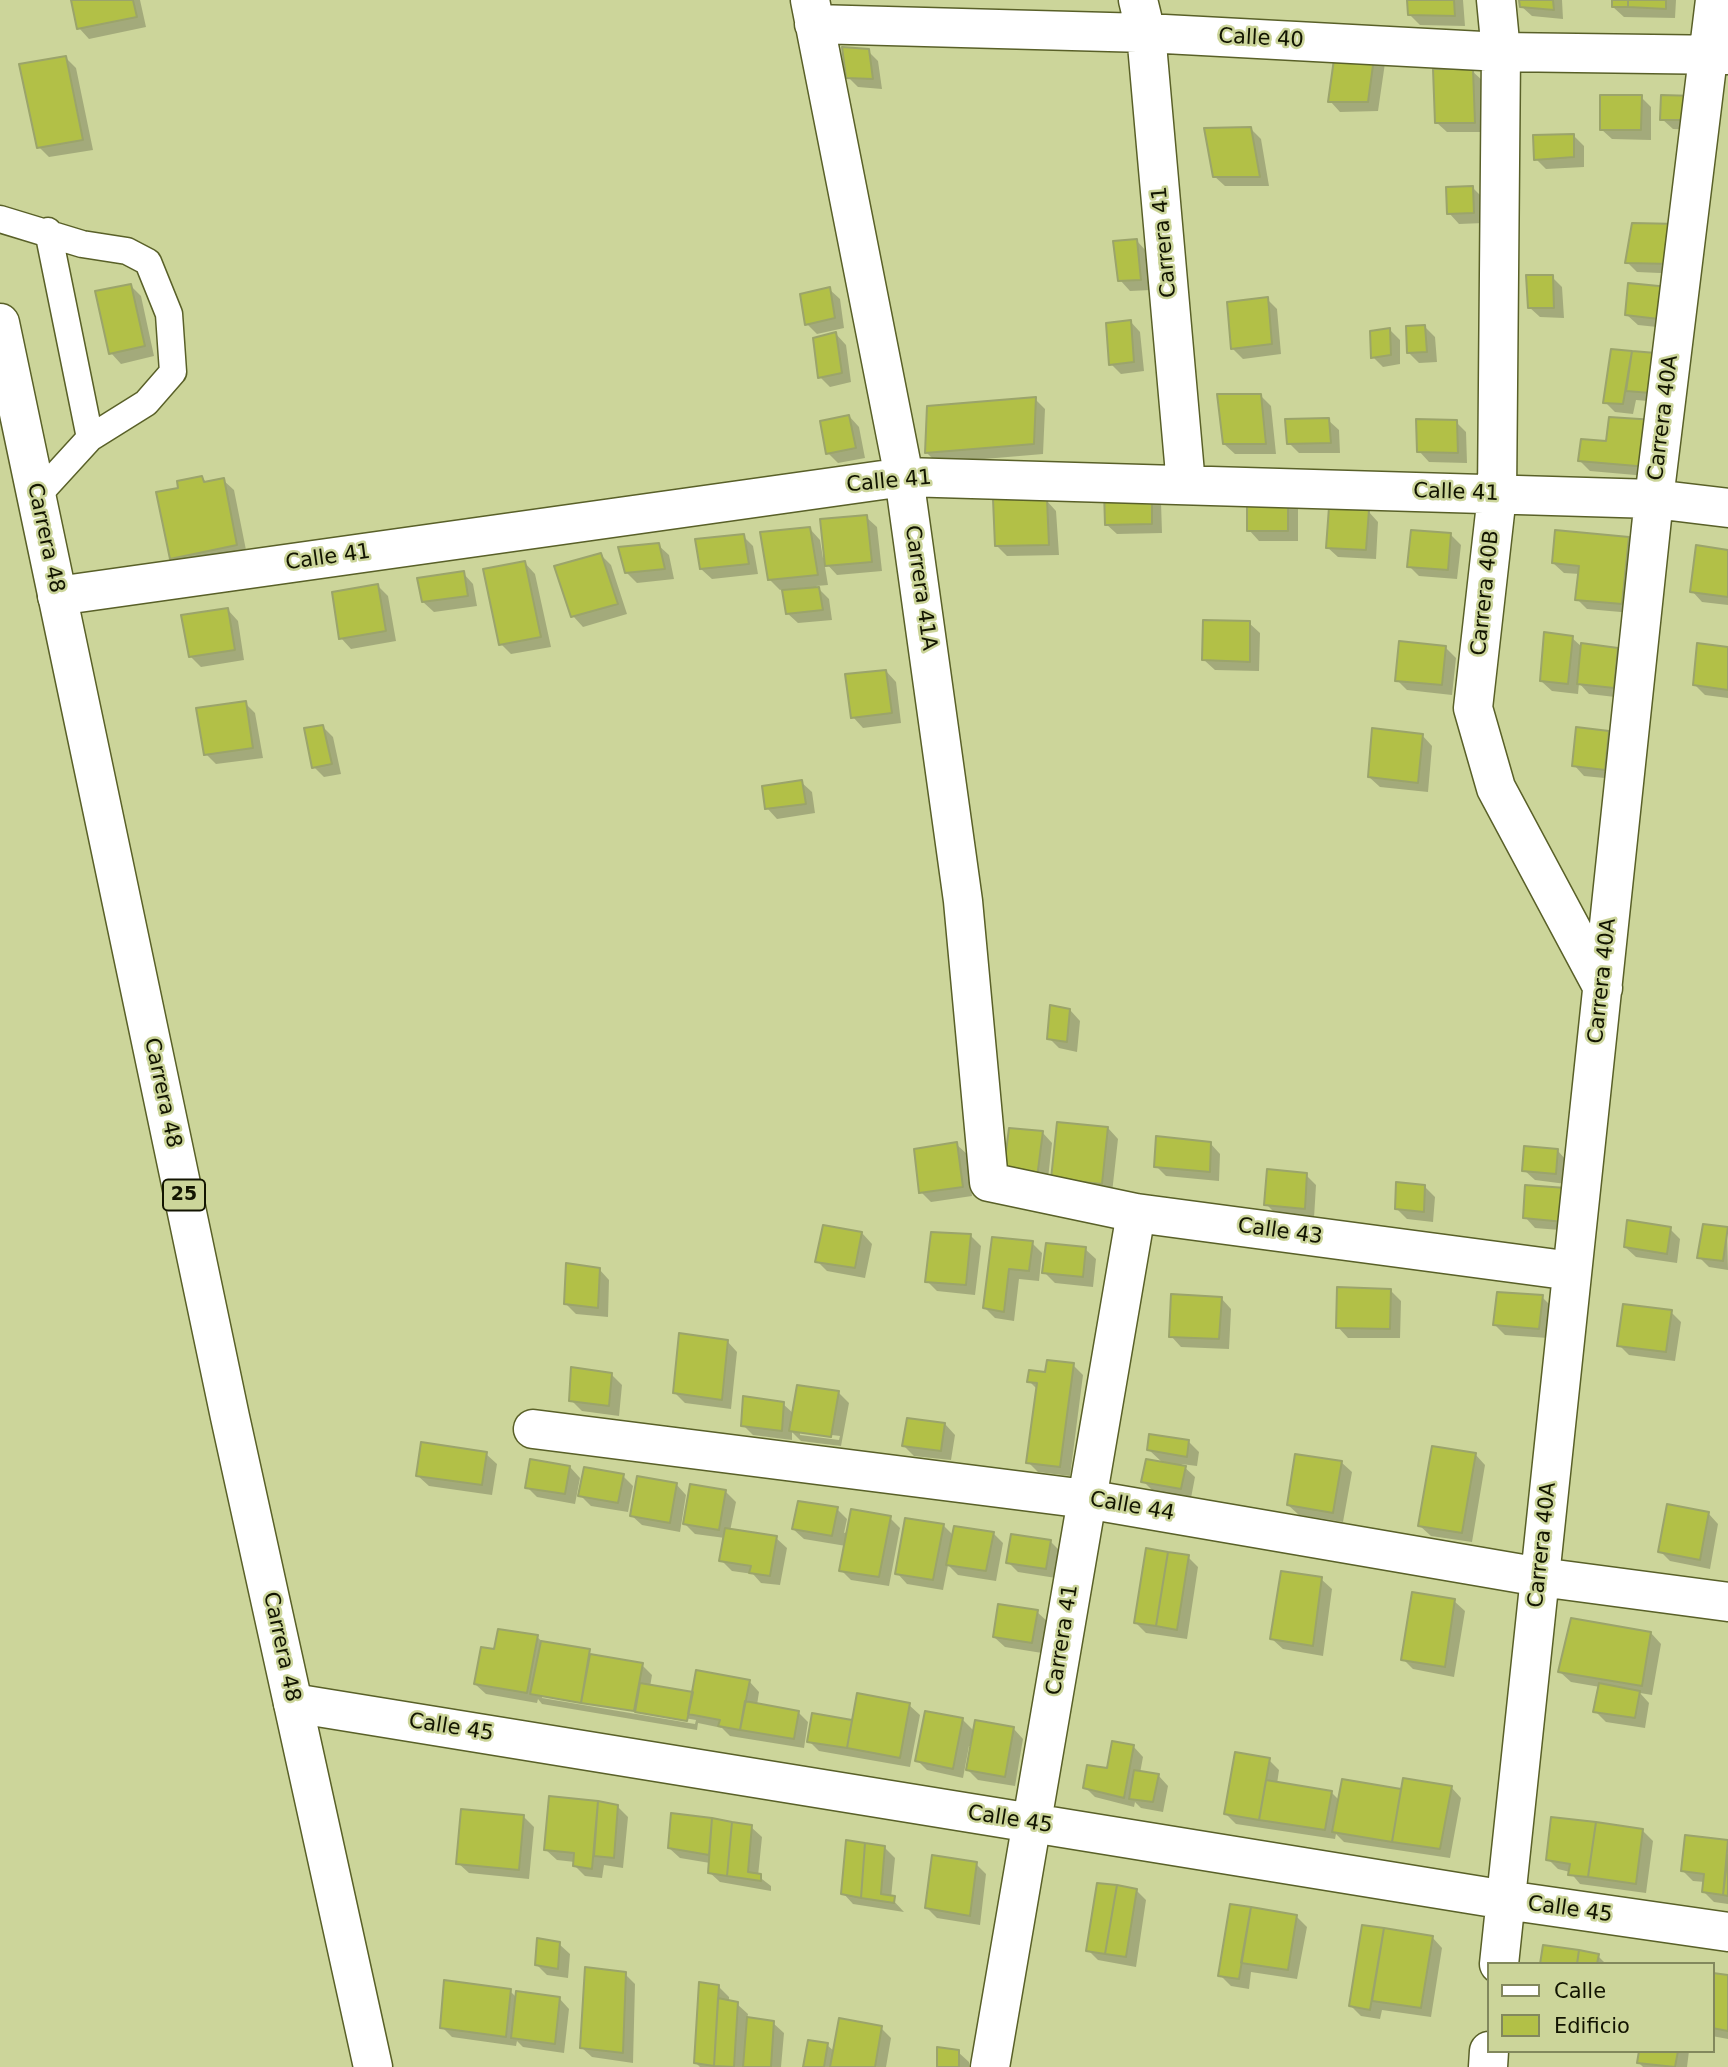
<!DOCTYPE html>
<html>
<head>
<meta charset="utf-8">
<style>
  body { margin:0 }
  #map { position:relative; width:1728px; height:2067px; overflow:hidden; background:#ccd59a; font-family:"DejaVu Sans",sans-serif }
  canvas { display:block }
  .legend { position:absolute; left:1487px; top:1962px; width:228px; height:91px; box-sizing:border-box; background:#ccd59a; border:2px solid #82885d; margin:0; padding:9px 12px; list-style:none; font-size:21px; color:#121401 }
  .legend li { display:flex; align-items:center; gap:14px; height:35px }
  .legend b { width:35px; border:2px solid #82885d }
</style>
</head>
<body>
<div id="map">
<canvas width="1728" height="2067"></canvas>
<ul class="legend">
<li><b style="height:9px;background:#fff"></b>Calle</li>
<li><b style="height:19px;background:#b2c047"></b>Edificio</li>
</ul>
</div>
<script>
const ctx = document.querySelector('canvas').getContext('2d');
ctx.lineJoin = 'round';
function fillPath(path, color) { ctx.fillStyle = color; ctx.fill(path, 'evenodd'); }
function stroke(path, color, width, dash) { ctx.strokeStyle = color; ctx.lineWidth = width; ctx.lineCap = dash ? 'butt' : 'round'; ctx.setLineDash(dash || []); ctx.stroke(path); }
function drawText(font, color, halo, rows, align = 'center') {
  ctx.font = font + ' "DejaVu Sans",sans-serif'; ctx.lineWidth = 5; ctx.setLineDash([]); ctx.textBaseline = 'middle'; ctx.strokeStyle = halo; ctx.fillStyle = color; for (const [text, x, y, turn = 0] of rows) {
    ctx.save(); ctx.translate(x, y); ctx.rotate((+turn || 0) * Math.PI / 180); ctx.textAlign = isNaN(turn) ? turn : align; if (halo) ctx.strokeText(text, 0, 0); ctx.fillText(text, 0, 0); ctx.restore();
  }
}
fillPath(new Path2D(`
  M73,0H140L146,27L89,39L79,28Z
  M1409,0H1463L1465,26L1420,25L1410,15Z
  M1521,0H1562L1563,19L1532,16L1521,6Z
  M1613,0H1676L1675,18L1624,17L1613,7Z
  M868,51L878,61L882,89L858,87L848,77Z
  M1336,53L1385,63L1378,111L1340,112L1330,101Z
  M66,58L76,68L93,150L49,157L39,147Z
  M1472,71L1483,81L1484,132H1447L1436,122Z
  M1641,97L1651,107V140L1612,139L1601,129Z
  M1663,97L1705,130L1673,129L1662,119Z
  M1250,128L1261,139L1269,186H1225L1214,176Z
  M1573,135L1584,146V167L1546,169L1536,159Z
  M1472,187L1483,198L1484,223L1459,224L1449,213Z
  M1679,226L1682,274L1637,272L1627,262Z
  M1137,241L1147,252L1151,290L1130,291L1120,280Z
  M1552,277L1562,287L1564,318L1540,317L1529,307Z
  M1630,284L1676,329L1638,325L1627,315Z
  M131,286L141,296L154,356L121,364L111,353Z
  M829,289L840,299L844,328L817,334L807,324Z
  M1267,299L1277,309L1281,354L1243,359L1233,349Z
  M1130,321L1140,332L1144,371L1121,374L1111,364Z
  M1425,327L1435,337L1437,362L1419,363L1409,353Z
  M1390,330L1400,340V364L1383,367L1373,357Z
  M836,334L846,345L851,382L830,387L820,377Z
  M1612,351L1668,355L1672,403L1636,400L1633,414L1615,412L1605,402Z
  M1260,395L1271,406L1276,454H1235L1224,444Z
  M1035,399L1045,409L1043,454L937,463L927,453Z
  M849,416L859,427L865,458L838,463L828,453Z
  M1328,420L1339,430L1340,453H1299L1289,443Z
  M1456,422L1466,432L1467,463L1429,462L1419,451Z
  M1607,443L1658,477L1590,471L1580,461Z
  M202,478L207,483L223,480L234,490L247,555L182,568L172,558L180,489Z
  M1106,492L1161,502L1162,533L1117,534L1106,524Z
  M1249,496L1298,507V541H1259L1249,530Z
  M1046,500L1056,511L1059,555L1007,556L997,546Z
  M1368,511L1378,522L1376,559L1338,557L1327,547Z
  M866,517L877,527L882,571L837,575L824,561L828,585L816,586L829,599L832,620L798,623L787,613L784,589L780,590L769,579L810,529L820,540L823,558L826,557Z
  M1450,534L1461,545L1457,579L1419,576L1409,566Z
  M743,536L753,546L758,574L712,579L701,569Z
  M1629,538L1639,549L1632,613L1587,609L1577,599L1580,574L1564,573L1553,563Z
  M658,545L669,555L674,579L637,583L626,572Z
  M1728,551V605L1702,602L1692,591Z
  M601,555L611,565L627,614L583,627L573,616Z
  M525,563L535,574L551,647L511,654L501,644Z
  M463,573L473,584L477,606L434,612L423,602Z
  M378,586L388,596L396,641L351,649L341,638Z
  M228,610L238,621L244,660L201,667L190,656Z
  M1249,623L1260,633L1259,671L1215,670L1204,660Z
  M1572,638L1582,647L1617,650L1628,660L1624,698L1589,694L1579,683L1578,694L1552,691L1541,681Z
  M1446,648L1456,658L1452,695L1407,690L1397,680Z
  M1728,649V698L1705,695L1695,685Z
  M886,671L896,682L901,723L863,728L853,717Z
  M245,703L255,713L263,758L216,764L206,754Z
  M323,727L333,737L341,774L324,777L314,767Z
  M1609,733L1619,743L1615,779L1584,776L1574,765Z
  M1422,735L1432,746L1428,792L1380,787L1369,777Z
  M801,782L812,792L815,813L777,819L767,808Z
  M1070,1010L1080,1021L1077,1052L1059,1048L1049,1038Z
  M1108,1128L1118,1139L1112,1193L1063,1189Z
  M1042,1132L1052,1143L1047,1187L1016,1185Z
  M1210,1143L1220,1154L1219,1181L1166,1176L1156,1166Z
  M956,1144L967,1154L972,1196L931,1202L921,1192Z
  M1557,1150L1567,1161L1566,1184L1535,1180L1524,1170Z
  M1306,1175L1316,1185L1314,1218L1277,1215L1266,1204Z
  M1425,1187L1435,1197L1433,1222L1407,1219L1397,1209Z
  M1527,1187L1573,1231L1535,1228L1525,1217Z
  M1670,1229L1680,1239L1677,1263L1636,1257L1625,1247Z
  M1727,1229L1728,1270L1709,1267L1699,1257Z
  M862,1233L872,1244L865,1278L827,1271L817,1261Z
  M971,1236L981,1246L975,1295L937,1291L927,1281Z
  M994,1239L1032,1243L1042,1253L1039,1281L1019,1279L1014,1321L995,1318L985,1308Z
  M1085,1249L1096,1259L1093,1287L1055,1283L1044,1272Z
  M599,1269L609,1280L608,1317L576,1314L566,1304Z
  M1391,1291L1401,1301L1400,1338H1348L1338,1327Z
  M1542,1297L1552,1307L1548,1338L1505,1335L1495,1325Z
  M1221,1298L1231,1309L1229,1349L1181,1347L1171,1336Z
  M1671,1312L1681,1322L1675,1361L1629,1355L1619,1345Z
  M727,1341L737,1352L731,1409L685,1403L675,1393Z
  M1073,1365L1083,1375L1070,1476L1038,1472L1028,1462L1038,1390L1029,1381Z
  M611,1374L622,1385L619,1416L582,1411L571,1400Z
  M839,1393L849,1403L841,1446L801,1441L792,1432V1440L753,1435L743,1425L783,1404L794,1414ZM800,1431L840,1436L839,1440L800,1435Z
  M945,1424L955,1435L951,1460L914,1456L904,1446Z
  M1189,1442L1199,1452L1197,1466L1181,1464L1195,1477L1191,1498L1154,1492L1143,1481L1163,1463L1149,1450Z
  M486,1454L497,1464L492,1495L429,1486L418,1476Z
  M1475,1454L1485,1465L1472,1542L1431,1536L1420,1526Z
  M1341,1462L1352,1472L1343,1522L1299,1515L1288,1505Z
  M570,1467L580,1478L575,1504L537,1497L527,1487Z
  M623,1476L633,1486L628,1512L591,1506L580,1495Z
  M676,1484L686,1495L680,1532L642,1525L631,1515Z
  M725,1491L736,1502L730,1531L776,1538L787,1548L780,1585L761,1583L753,1574L732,1571L721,1560L725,1538L695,1534L685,1524Z
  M837,1509L847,1519L844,1533L890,1518L900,1528L889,1586L851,1580L841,1570L846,1546L804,1539L793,1529Z
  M1708,1513L1718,1524L1710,1569L1670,1561L1660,1551Z
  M944,1526L954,1536L993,1533L1003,1543L996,1581L958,1575L948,1565L943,1590L907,1584L897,1573Z
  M1051,1542L1061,1552L1056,1578L1018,1572L1008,1562Z
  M1188,1557L1198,1567L1187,1639L1146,1633L1136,1623Z
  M1321,1579L1332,1589L1323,1656L1283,1649L1272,1639Z
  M1454,1601L1465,1611L1454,1677L1413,1669L1403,1659Z
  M1037,1612L1048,1622L1042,1653L1005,1647L994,1637Z
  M1651,1633L1661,1644L1652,1695L1640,1693L1649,1703L1645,1728L1606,1722L1595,1711L1600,1687L1571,1682L1560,1672Z
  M537,1637L544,1643L642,1665L652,1675L650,1687L694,1694L749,1681L759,1692L757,1705L798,1712L808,1722L804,1748L730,1736L722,1728L698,1723L697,1730L542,1704L538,1699L537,1703L486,1694L475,1684L496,1651ZM542,1694L696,1720L695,1724L542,1698Z
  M909,1705L920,1715L910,1767L819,1751L809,1741L814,1715L854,1722Z
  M962,1719L975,1732L1013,1728L1023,1739L1015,1786L978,1780L968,1770L972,1746H969L963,1778L927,1770L917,1760Z
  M1133,1746L1143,1757L1140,1773L1158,1775L1168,1786L1163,1812L1141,1808L1135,1802L1134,1807L1095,1797L1085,1787Z
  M1269,1760L1279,1770L1277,1784L1331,1792L1339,1800L1343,1781L1403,1791L1451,1787L1461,1798L1450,1858L1344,1842L1336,1834L1335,1839L1236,1824L1226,1814Z
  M551,1798L617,1806L628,1817L623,1868L604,1865L602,1878L585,1876L575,1866V1862L557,1860L546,1850Z
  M672,1815L751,1827L762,1837L758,1876L771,1886V1891L720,1882L709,1872L710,1863L680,1858L669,1848Z
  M523,1816L534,1827L529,1879L469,1873L458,1863Z
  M1643,1831L1653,1841L1646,1893L1580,1884L1570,1872L1558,1869L1548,1859Z
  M1687,1837L1728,1842V1904L1714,1902L1704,1892L1705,1882L1693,1881L1683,1871Z
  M885,1848L895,1858L891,1898L904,1912L853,1904L843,1893Z
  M976,1864L986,1874L980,1925L937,1918L927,1908Z
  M1136,1890L1146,1900L1136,1967L1098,1960L1088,1950Z
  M1296,1916L1307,1927L1297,1979L1251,1972L1249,1989L1231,1986L1220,1975Z
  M1364,1927L1432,1937L1442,1948L1431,2017L1382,2010L1380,2019L1361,2016L1351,2006Z
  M559,1944L570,1954L568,1978L547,1975L537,1965Z
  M1598,1956L1606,1964H1542Z
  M625,1974L635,1984L633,2063L592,2057L581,2047Z
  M1712,1974L1728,1976V2039L1712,2036Z
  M719,1987L729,1997V2002L737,2004L748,2014L747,2019L773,2023L784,2033L781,2067H700L695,2062Z
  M510,1991L517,1998H559L569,2009L564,2053L523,2047L517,2041L516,2046L452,2037L442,2027Z
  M881,2028L891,2038L886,2067H806L827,2045L835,2052Z
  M1641,2051H1689L1687,2067H1643L1639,2063Z
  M958,2052L969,2062V2067H938Z`), '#0003');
const building = new Path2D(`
  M71,0H133L137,17L77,29Z
  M1407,0H1454L1455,16L1408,15Z
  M1519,0H1553L1554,10L1520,7Z
  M1612,0H1628V7H1612Z
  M1628,0H1666V9L1628,7Z
  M842,47L869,49L873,79L846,78Z
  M1375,51L1368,102H1328L1335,52Z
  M66,56L83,140L37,148L19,64Z
  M1433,69H1473L1475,123H1435Z
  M1600,95H1642L1641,130H1600Z
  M1661,95L1696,96L1695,120H1660Z
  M1251,127L1260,177H1213L1204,128Z
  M1574,134V157L1534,160L1533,135Z
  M1473,186L1474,213L1447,214L1446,187Z
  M1632,223L1680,224L1672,264L1625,263Z
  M1137,239L1141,280L1118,281L1113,241Z
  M1526,275H1553L1554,308H1528Z
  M1628,283L1669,287L1667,320L1625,315Z
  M131,284L145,346L109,354L95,291Z
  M830,287L835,318L805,325L800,294Z
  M1268,297L1272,344L1231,349L1227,302Z
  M1131,320L1134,362L1109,365L1106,323Z
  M1425,325L1427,352L1407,353L1406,326Z
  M1390,328L1391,355L1371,358L1370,331Z
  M836,332L842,373L818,378L813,338Z
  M1611,349L1632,351L1623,404L1603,403Z
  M1632,351L1668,354L1663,394L1626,391Z
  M1217,394H1261L1266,444H1223Z
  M1036,397L1034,444L925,453L927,406Z
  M849,415L856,448L826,454L820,421Z
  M1609,417L1655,420L1648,467L1578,461L1581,439L1606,441Z
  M1329,418L1331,443L1287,444L1285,419Z
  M1416,419L1457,420L1458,453L1417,452Z
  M202,476L204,482L224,478L237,545L170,559L156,492L178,488L177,481Z
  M1104,490H1152V524L1105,525Z
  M1247,494L1288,495V531H1247Z
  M993,499H1047L1049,545L995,546Z
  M1329,507L1369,510L1366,550L1326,548Z
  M867,515L872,562L825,566L820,519Z
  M810,527L818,575L768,580L760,532Z
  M1411,530L1451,533L1448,570L1407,567Z
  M1555,530L1629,537L1622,604L1575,600L1579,566L1552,563Z
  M744,534L749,564L700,569L695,539Z
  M659,543L665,569L625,573L618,547Z
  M1696,545L1728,550V597L1690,592Z
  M601,553L618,604L571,617L554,566Z
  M525,561L541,637L499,645L483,569Z
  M464,571L468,596L422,602L417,578Z
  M378,584L386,631L339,639L332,592Z
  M819,587L823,610L786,614L782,590Z
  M228,608L235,650L189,657L181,615Z
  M1203,620L1250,621V662L1202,660Z
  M1544,632L1573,636L1568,684L1540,681Z
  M1399,641L1446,646L1442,685L1395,681Z
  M1581,643L1618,648L1614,688L1577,684Z
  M1697,643L1728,647V690L1693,685Z
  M886,670L892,713L851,718L845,674Z
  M246,701L253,748L204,755L196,708Z
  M323,725L332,764L312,768L304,728Z
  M1576,727L1609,731L1605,770L1572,766Z
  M1372,728L1423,734L1418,783L1368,777Z
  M802,780L806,804L765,809L762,786Z
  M1050,1005L1070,1009L1067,1042L1047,1039Z
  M1057,1122L1108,1127L1102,1184L1051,1179Z
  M1009,1128L1043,1131L1037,1178L1003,1175Z
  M1156,1136L1211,1142L1210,1172L1154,1167Z
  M957,1142L963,1187L919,1193L914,1149Z
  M1524,1146L1558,1149L1556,1174L1522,1171Z
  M1267,1169L1307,1173L1305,1209L1264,1205Z
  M1396,1182L1425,1185L1424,1212L1395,1209Z
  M1525,1185L1566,1188L1564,1222L1523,1218Z
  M1627,1220L1671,1227L1667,1254L1624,1247Z
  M1703,1224L1728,1227L1723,1261L1697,1258Z
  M823,1225L862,1232L855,1268L815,1262Z
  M931,1232L971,1234L966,1285L925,1282Z
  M992,1237L1033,1241L1029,1271L1009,1269L1004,1312L983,1308Z
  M1046,1243L1086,1247L1083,1277L1042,1273Z
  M566,1263L600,1268L598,1308L564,1304Z
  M1337,1287L1391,1289L1390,1329L1336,1328Z
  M1497,1292L1543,1295L1539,1329L1493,1325Z
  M1171,1294L1222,1297L1219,1339L1169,1337Z
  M1623,1304L1672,1310L1666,1352L1617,1346Z
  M679,1333L728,1340L722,1400L673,1393Z
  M1047,1360L1074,1363L1060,1467L1026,1463L1037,1383L1027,1382L1029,1370L1045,1372Z
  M571,1367L612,1373L609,1406L569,1401Z
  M797,1385L839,1391L831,1437L789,1431Z
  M743,1396L784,1402L782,1431L741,1426Z
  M907,1418L945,1423L941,1451L902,1446Z
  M1149,1434L1189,1440L1187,1457L1147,1450Z
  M421,1442L487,1452L482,1485L416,1476Z
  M1432,1446L1476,1453L1462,1533L1418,1526Z
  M1295,1454L1342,1461L1333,1513L1287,1505Z
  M530,1459L570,1466L565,1494L525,1488Z
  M1146,1459L1186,1466L1181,1489L1141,1482Z
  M584,1467L624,1474L618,1503L578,1496Z
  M637,1476L677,1483L670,1523L630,1516Z
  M690,1484L726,1490L719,1530L683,1524Z
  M798,1501L838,1507L832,1536L792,1529Z
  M1667,1504L1709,1512L1700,1560L1658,1552Z
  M851,1509L891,1516L879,1577L839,1571Z
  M905,1518L944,1524L933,1580L895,1574Z
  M954,1526L994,1532L986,1571L946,1565Z
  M725,1528L777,1536L770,1576L749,1573L751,1566L719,1561Z
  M1011,1534L1051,1540L1046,1569L1006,1563Z
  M1146,1548L1168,1552L1156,1626L1134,1623Z
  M1168,1552L1189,1555L1177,1630L1156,1626Z
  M1281,1571L1322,1577L1313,1646L1270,1639Z
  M1412,1592L1455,1599L1445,1667L1401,1660Z
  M998,1604L1038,1610L1032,1643L993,1637Z
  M1571,1618L1651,1632L1642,1686L1558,1672Z
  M498,1629L538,1635L527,1693L474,1684L481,1647L494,1649Z
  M541,1641L590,1649L581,1703L530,1694Z
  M590,1654L643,1663L634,1711L581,1703Z
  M696,1670L750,1680L740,1730L718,1726L720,1720L688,1714Z
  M640,1683L693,1692L687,1721L635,1712Z
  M1599,1683L1640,1691L1635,1718L1593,1712Z
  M857,1693L910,1703L900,1758L847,1748Z
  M745,1701L799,1711L794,1739L740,1730Z
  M925,1711L963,1718L953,1769L915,1761Z
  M812,1713L852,1720L847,1748L807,1742Z
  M975,1720L1014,1727L1005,1777L966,1770Z
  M1112,1741L1134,1745L1124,1798L1083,1788L1087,1765L1107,1768Z
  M1235,1752L1270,1758L1259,1820L1224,1814Z
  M1134,1770L1159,1774L1153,1802L1129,1799Z
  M1403,1778L1452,1786L1440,1849L1392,1842Z
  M1342,1779L1401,1789L1392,1842L1332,1832Z
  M1266,1780L1332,1791L1325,1830L1259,1820Z
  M549,1796L598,1801L592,1869L573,1866L574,1853L544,1850Z
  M598,1801L618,1805L614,1858L594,1856Z
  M461,1809L524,1815L519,1870L456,1864Z
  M671,1813L712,1818L709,1855L668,1848Z
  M1551,1817L1596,1822L1588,1877L1568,1875L1570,1864L1546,1860Z
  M712,1818L732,1822L727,1876L708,1873Z
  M732,1822L752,1825L748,1872L761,1874V1881L727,1876Z
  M1596,1822L1643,1829L1636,1884L1588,1877Z
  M1685,1835L1728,1840L1723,1895L1702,1892L1704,1874L1681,1871Z
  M846,1840L865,1843L861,1898L841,1894Z
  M865,1843L885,1846L881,1894L895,1896L894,1903L861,1898Z
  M932,1855L977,1862L970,1916L925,1908Z
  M1728,1855V1896L1723,1895Z
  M1097,1883L1117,1885L1105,1954L1086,1951Z
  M1117,1885L1137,1889L1126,1957L1105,1954Z
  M1230,1904L1251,1907L1239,1979L1218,1976Z
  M1251,1907L1297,1915L1288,1970L1241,1963Z
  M1362,1925L1384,1928L1370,2010L1349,2006Z
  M1384,1928L1433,1936L1421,2008L1372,2001Z
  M537,1938L560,1942L558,1969L535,1965Z
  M1543,1945L1579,1950L1577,1964H1540Z
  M1579,1950L1599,1954L1597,1964H1577Z
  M585,1967L626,1972L623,2053L580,2048Z
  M1713,1973L1728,1975V2031L1712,2028Z
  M444,1980L511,1989L506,2037L440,2028Z
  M699,1982L719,1985L714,2066L694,2063Z
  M516,1991L560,1997L555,2044L511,2038Z
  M718,1998L738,2002L734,2067L714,2066Z
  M747,2017L774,2021L771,2067H743Z
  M839,2018L882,2026L875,2067H830Z
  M808,2040L828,2043L824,2067H803Z
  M937,2047L959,2050V2067H937Z
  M1639,2051H1678L1675,2067L1637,2063Z`);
fillPath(building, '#b2c047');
stroke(building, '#9ba46b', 2);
const lane = new Path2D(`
  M0,219L82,244L127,251L148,262L169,314L173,372L146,403L90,438L37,496
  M48,231L90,438`);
const street = new Path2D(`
  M810,0L904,477L963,901L989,1182L1136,1213L1572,1271
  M1138,0L1146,33L1186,485
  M1496,0L1501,52L1497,495L1473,708L1496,788L1603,988
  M814,24L1146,33L1501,52L1728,55
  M57,596L904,477L1654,499L1728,508
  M533,1429L1086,1499L1540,1577L1728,1602
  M293,1703L1506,1900L1728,1932
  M1499,1964L1654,499L1715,0
  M990,2067L1136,1213
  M1488,2067L1489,2051`);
const highway = new Path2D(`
  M0,323L230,1417L373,2067`);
stroke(lane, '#596028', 29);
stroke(street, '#596028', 41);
stroke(highway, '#596028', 41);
stroke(lane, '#fff', 26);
stroke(street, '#fff', 38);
stroke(highway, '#fff', 38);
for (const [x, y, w] of [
  [184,1195,42]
]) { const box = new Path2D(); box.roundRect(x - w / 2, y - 15.5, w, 31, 5); ctx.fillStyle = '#ccd59a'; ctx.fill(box); stroke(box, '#121401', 2); }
drawText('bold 19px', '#121401', null, [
  ["25",184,1195]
]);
drawText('21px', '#121401', '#ccd59a', [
  ["Calle 40",1261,39,3],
  ["Carrera 41",1165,242,-95],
  ["Carrera 40A",1664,418,-83],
  ["Calle 41",889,482,-5],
  ["Calle 41",1456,493,2],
  ["Carrera 48",45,538,78],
  ["Calle 41",328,558,-8],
  ["Carrera 41A",920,588,82],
  ["Carrera 40B",1486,593,-84],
  ["Carrera 40A",1603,981,-84],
  ["Carrera 48",162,1093,78],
  ["Calle 43",1280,1232,8],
  ["Calle 44",1132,1507,10],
  ["Carrera 40A",1543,1545,-84],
  ["Carrera 41",1063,1640,-81],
  ["Carrera 48",281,1647,78],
  ["Calle 45",451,1728,9],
  ["Calle 45",1010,1820,9],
  ["Calle 45",1570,1910,8]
]);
</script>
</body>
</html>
